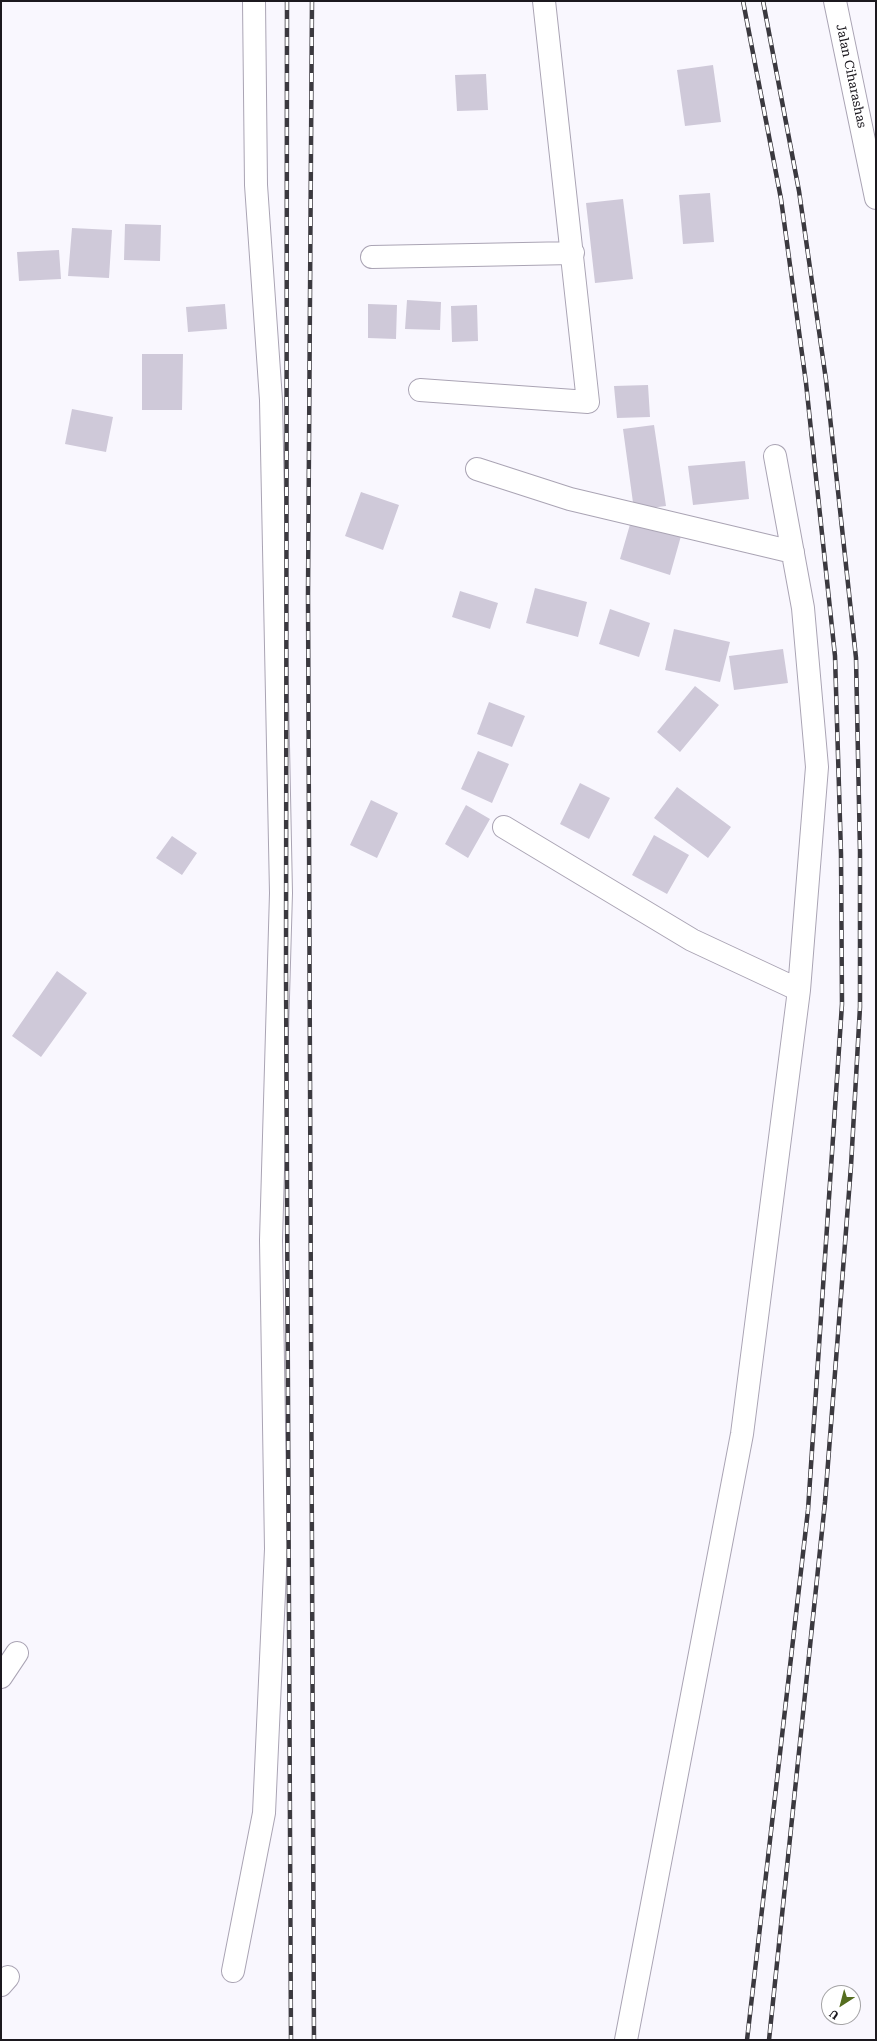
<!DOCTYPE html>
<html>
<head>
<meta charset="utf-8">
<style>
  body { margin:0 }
  #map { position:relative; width:877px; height:2041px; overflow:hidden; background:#f9f7fe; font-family:"Roboto Serif",serif }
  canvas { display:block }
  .frame { position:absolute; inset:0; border:2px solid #1c191f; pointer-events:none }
  .north { position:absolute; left:821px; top:1985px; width:40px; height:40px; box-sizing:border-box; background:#fff; border:1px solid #a4a3a5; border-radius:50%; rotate:216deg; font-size:11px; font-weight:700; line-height:16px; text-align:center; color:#1c191f }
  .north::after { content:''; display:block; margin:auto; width:14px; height:18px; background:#566e20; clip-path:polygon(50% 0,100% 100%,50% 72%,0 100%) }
</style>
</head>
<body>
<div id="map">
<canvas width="877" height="2041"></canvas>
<div class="frame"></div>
<div class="north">U</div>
</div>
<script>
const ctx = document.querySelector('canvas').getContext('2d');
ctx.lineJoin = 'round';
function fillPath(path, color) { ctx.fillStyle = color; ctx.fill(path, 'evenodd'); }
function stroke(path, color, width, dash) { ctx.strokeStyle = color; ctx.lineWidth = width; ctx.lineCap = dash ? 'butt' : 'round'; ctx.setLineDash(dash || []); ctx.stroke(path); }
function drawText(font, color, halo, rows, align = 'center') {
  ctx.font = font + ' "Roboto Serif",serif'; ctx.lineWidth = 4; ctx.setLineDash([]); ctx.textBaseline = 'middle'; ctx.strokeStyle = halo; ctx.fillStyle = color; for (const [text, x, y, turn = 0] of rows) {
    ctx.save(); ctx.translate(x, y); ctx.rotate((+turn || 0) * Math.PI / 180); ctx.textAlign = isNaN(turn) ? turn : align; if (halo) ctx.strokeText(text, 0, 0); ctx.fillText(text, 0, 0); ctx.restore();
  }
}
fillPath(new Path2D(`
  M713,65L721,122L685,126L677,70Z
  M486,74L488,110L457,111L455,75Z
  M710,193L714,242L683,244L679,195Z
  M623,199L633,279L595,283L586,203Z
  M125,224L161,225L160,261L124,260Z
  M72,228L112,230L109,278L68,276Z
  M59,250L61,279L19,281L17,252Z
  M407,300L441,302L440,330L405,329Z
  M225,304L227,329L188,332L186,307Z
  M368,304L397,305L396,339L368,338Z
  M477,305L478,341L452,342L451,306Z
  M142,354H183L182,410H142Z
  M648,385L650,417L617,418L614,386Z
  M72,409L113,417L106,452L65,444Z
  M654,425L666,506L634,510L623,429Z
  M745,461L749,499L693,505L688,466Z
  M361,492L399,505L383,550L345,536Z
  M631,521L681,536L670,575L620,559Z
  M535,588L587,602L578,637L526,623Z
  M460,591L498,603L490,629L452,617Z
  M610,609L650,623L639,657L599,644Z
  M674,629L730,642L720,682L665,670Z
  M783,649L788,683L734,690L729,656Z
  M695,686L719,705L680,752L657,732Z
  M489,702L525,716L512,747L477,734Z
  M478,751L509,764L492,803L461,789Z
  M580,783L610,798L589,839L560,824Z
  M677,787L731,827L708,858L654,818Z
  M371,800L398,813L377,858L350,845Z
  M466,805L490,819L468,858L445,844Z
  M654,835L689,855L667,894L632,875Z
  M172,836L197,853L182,875L156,858Z
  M57,971L87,993L41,1057L12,1036Z`), '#cfc9d9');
const street = new Path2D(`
  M372,257L573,253
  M420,390L588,402L544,1
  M477,469L570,499L793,552
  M504,827L692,940L799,990
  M1,1677L17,1653
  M233,1971L264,1813L276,1549L271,1240L281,893L271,400L256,185L254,1
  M1,1985L8,1977
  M626,2040L742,1434L799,990L817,767L803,608L775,456`);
const secondary = new Path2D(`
  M835,1L876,198`);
stroke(street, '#aaa4b4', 24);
stroke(secondary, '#aaa4b4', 24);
stroke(street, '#fff', 22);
stroke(secondary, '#fff', 22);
const rail = new Path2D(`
  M287,1L286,972L291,2040
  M312,1L308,593L314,2040
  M743,1L781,199L806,383L835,656L841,854L842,1004L808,1510L747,2040
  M763,1L799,191L826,380L856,658L860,852V1007L851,1166L825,1502L769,2040`);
stroke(rail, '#3b393f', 4.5);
stroke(rail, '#fff', 3, [9]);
drawText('13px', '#1c191f', '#fff', [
  ["Jalan Ciharashas",851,76,78]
]);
</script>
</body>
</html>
